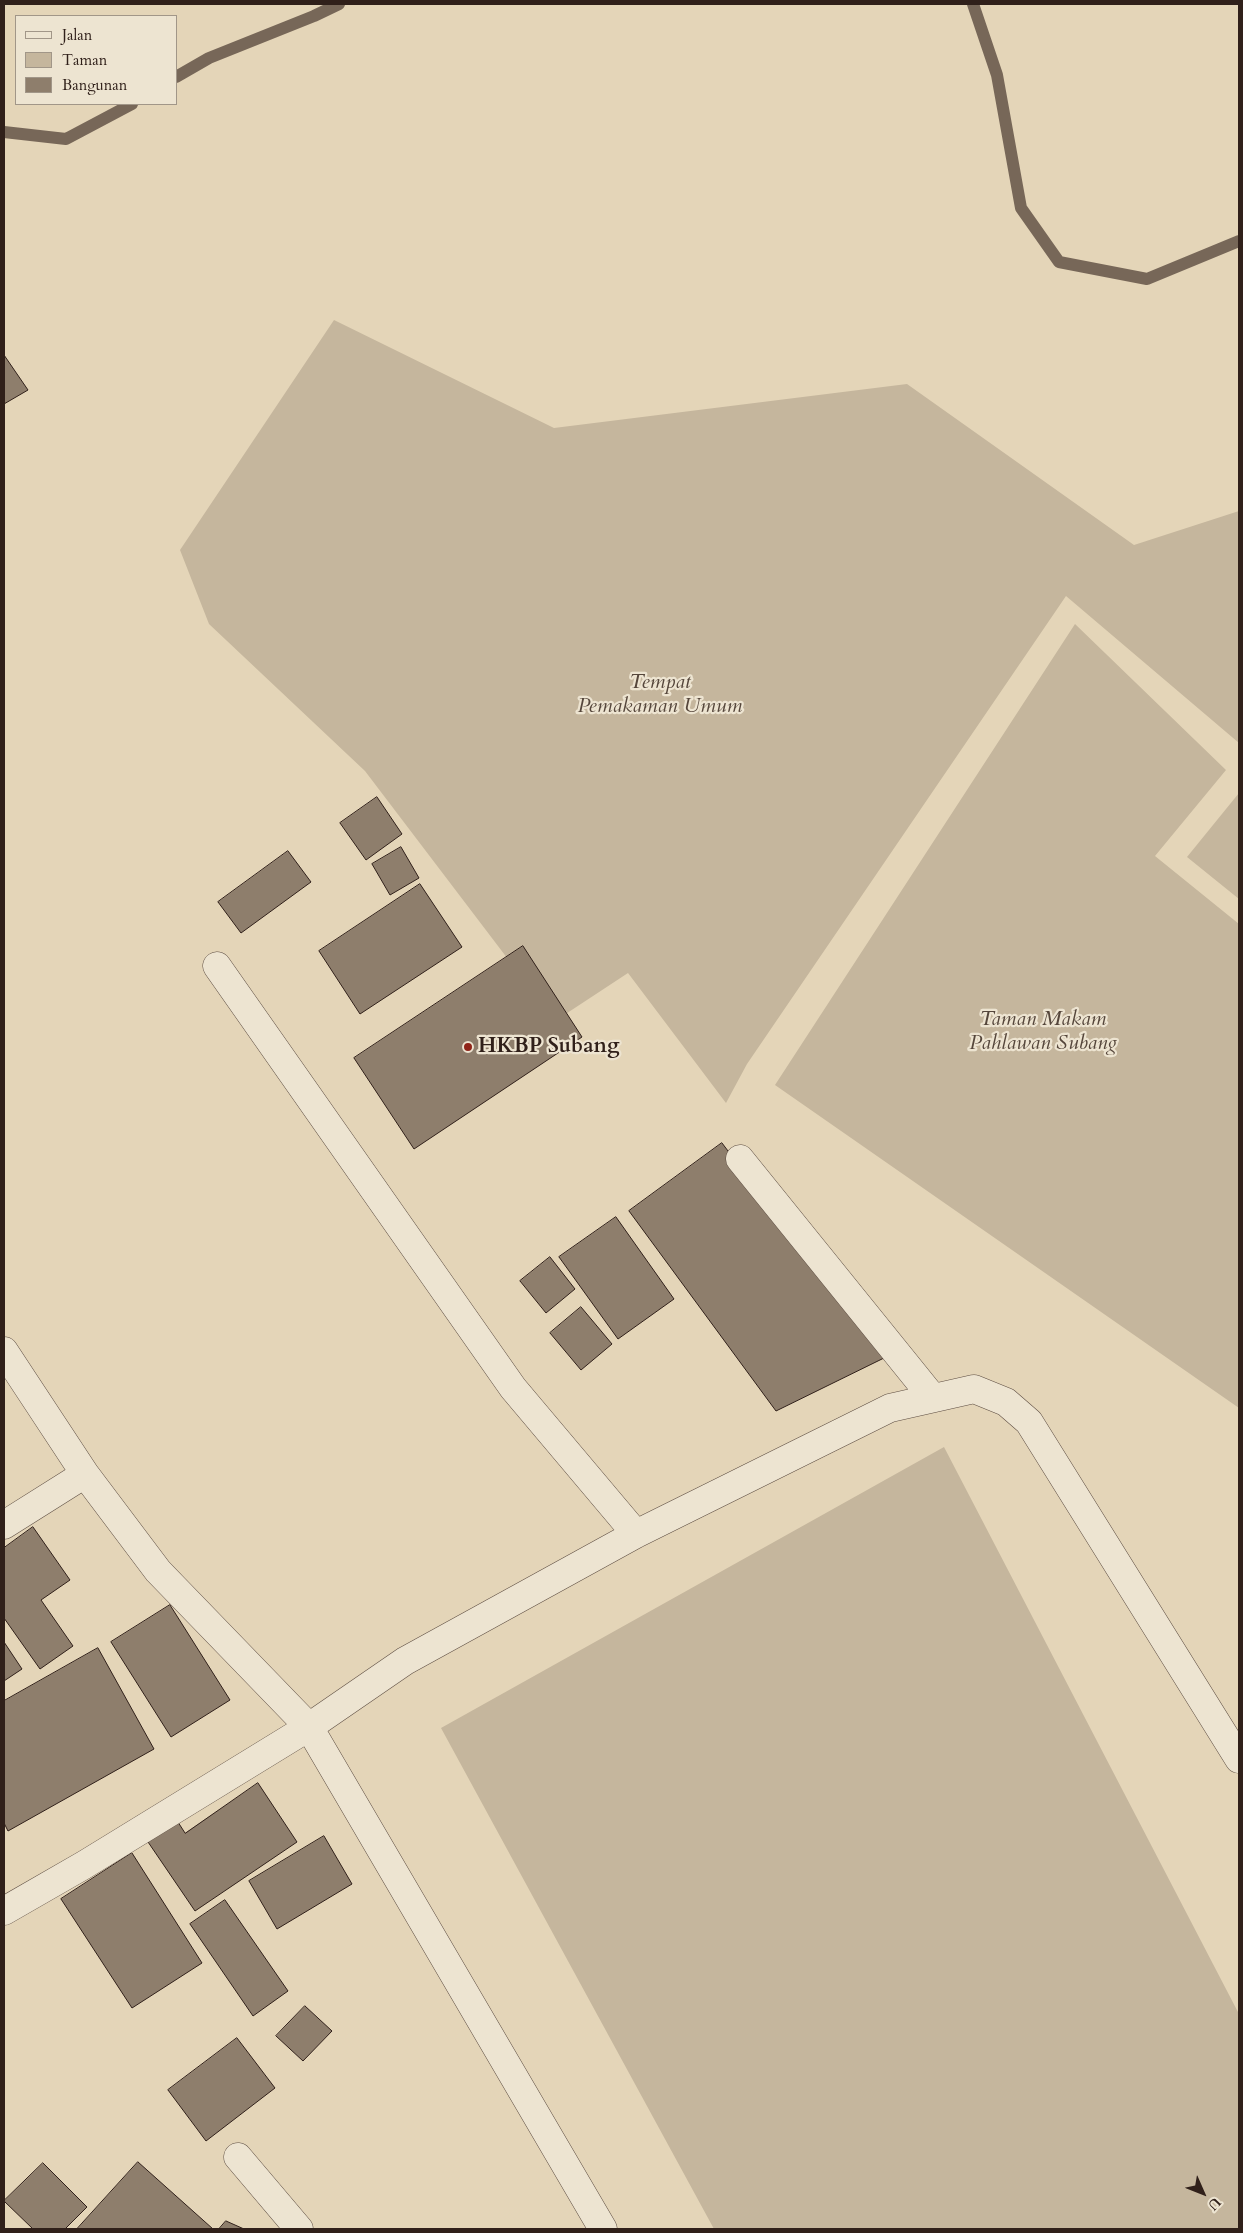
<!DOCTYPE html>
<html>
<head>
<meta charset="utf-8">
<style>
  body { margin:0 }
  #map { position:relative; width:1243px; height:2233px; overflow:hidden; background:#e4d5b8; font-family:Cardo,serif }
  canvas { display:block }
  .frame { position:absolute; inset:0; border:5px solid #30201a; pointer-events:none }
  .legend { position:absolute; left:15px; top:15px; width:162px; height:90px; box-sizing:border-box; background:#ede4d1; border:1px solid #a19688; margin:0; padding:6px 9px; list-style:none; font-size:15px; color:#30201a }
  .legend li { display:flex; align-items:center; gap:10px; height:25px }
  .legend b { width:25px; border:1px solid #a19688 }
  .north { position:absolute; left:1178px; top:2168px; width:50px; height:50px; -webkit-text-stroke:4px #ede4d1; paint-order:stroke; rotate:134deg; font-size:14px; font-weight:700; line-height:20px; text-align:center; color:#30201a }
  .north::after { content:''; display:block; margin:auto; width:18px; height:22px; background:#30201a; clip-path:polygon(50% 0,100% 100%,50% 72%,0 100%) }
</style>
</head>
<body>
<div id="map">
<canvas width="1243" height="2233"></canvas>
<div class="frame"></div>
<ul class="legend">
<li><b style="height:6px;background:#ede4d1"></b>Jalan</li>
<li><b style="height:14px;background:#c5b69d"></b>Taman</li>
<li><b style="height:14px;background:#8e7e6c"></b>Bangunan</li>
</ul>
<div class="north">U</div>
</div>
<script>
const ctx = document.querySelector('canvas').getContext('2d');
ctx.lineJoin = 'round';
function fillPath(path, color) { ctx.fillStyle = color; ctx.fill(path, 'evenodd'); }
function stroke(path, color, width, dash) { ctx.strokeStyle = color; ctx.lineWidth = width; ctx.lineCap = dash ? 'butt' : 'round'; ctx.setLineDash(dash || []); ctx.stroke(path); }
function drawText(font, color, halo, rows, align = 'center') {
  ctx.font = font + ' Cardo,serif'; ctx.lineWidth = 4.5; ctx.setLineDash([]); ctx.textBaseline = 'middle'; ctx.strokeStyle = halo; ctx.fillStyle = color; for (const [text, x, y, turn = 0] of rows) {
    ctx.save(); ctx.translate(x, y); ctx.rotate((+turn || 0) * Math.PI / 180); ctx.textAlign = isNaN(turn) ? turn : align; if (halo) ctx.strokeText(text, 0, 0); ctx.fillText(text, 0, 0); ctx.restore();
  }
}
fillPath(new Path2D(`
  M334,320L554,428L907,384L1134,545L1239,511V743L1066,596L747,1064L726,1103L628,973L555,1021L365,771L209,624L180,550Z
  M1075,624L1226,770L1155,856L1239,924V1408L775,1085Z
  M1239,793V899L1187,857Z
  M944,1447L1239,2014V2229H714L441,1728Z`), '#c5b69d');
stroke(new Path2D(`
  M973,4L997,75L1021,208L1059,262L1147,279L1239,241
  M176,77L209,58L314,16L339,4
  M4,132L66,139L132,104`), '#776758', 12);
const building = new Path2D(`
  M4,355L28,390L4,404Z
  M377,797L402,834L366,860L340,823Z
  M401,847L419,878L390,895L372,864Z
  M288,851L311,882L241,933L218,902Z
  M420,884L462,947L360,1014L319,951Z
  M523,946L582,1037L414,1149L354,1058Z
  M722,1143L884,1358L776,1411L629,1211Z
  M616,1217L674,1299L618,1339L559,1257Z
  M550,1257L575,1289L546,1313L520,1281Z
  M581,1307L612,1344L581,1370L550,1333Z
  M33,1527L70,1580L41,1600L73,1646L40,1669L4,1618V1548Z
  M170,1605L230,1700L171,1737L111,1642Z
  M4,1642L22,1669L4,1681Z
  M98,1648L154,1749L8,1831L4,1823V1701Z
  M258,1783L297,1842L195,1911L146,1839L176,1819L185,1833Z
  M324,1836L352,1884L277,1929L249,1881Z
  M132,1853L202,1963L132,2008L61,1899Z
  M225,1900L288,1991L253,2016L190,1924Z
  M305,2006L332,2031L303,2061L276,2036Z
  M237,2038L275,2088L206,2141L168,2090Z
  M138,2162L213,2229H77Z
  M43,2163L87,2207L65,2229H33L4,2201Z
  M226,2221L244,2229H219Z`);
fillPath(building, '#8e7e6c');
stroke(building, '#30201a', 1);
const minor = new Path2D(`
  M217,966L513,1388L636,1534
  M740,1159L933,1398
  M4,1351L85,1474L158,1571L309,1727L84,1865L4,1911
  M4,1525L85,1474
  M238,2157L299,2229
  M603,2229L309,1727L405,1661L636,1534L890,1408L974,1389L1006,1402L1029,1422L1239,1759`);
stroke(minor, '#5d4d42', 29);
stroke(minor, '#ede4d1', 28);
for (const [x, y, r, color] of [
  [468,1047,5,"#8f2418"]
]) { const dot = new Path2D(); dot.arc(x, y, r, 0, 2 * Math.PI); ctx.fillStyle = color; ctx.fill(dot); stroke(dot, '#ede4d1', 2); }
drawText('italic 21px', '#55463b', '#ede4d1', [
  ["Tempat",660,683],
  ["Pemakaman Umum",660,707],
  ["Taman Makam",1043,1020],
  ["Pahlawan Subang",1043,1044]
]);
drawText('bold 21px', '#30201a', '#ede4d1', [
  ["HKBP Subang",478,1047]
], 'left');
</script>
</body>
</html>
